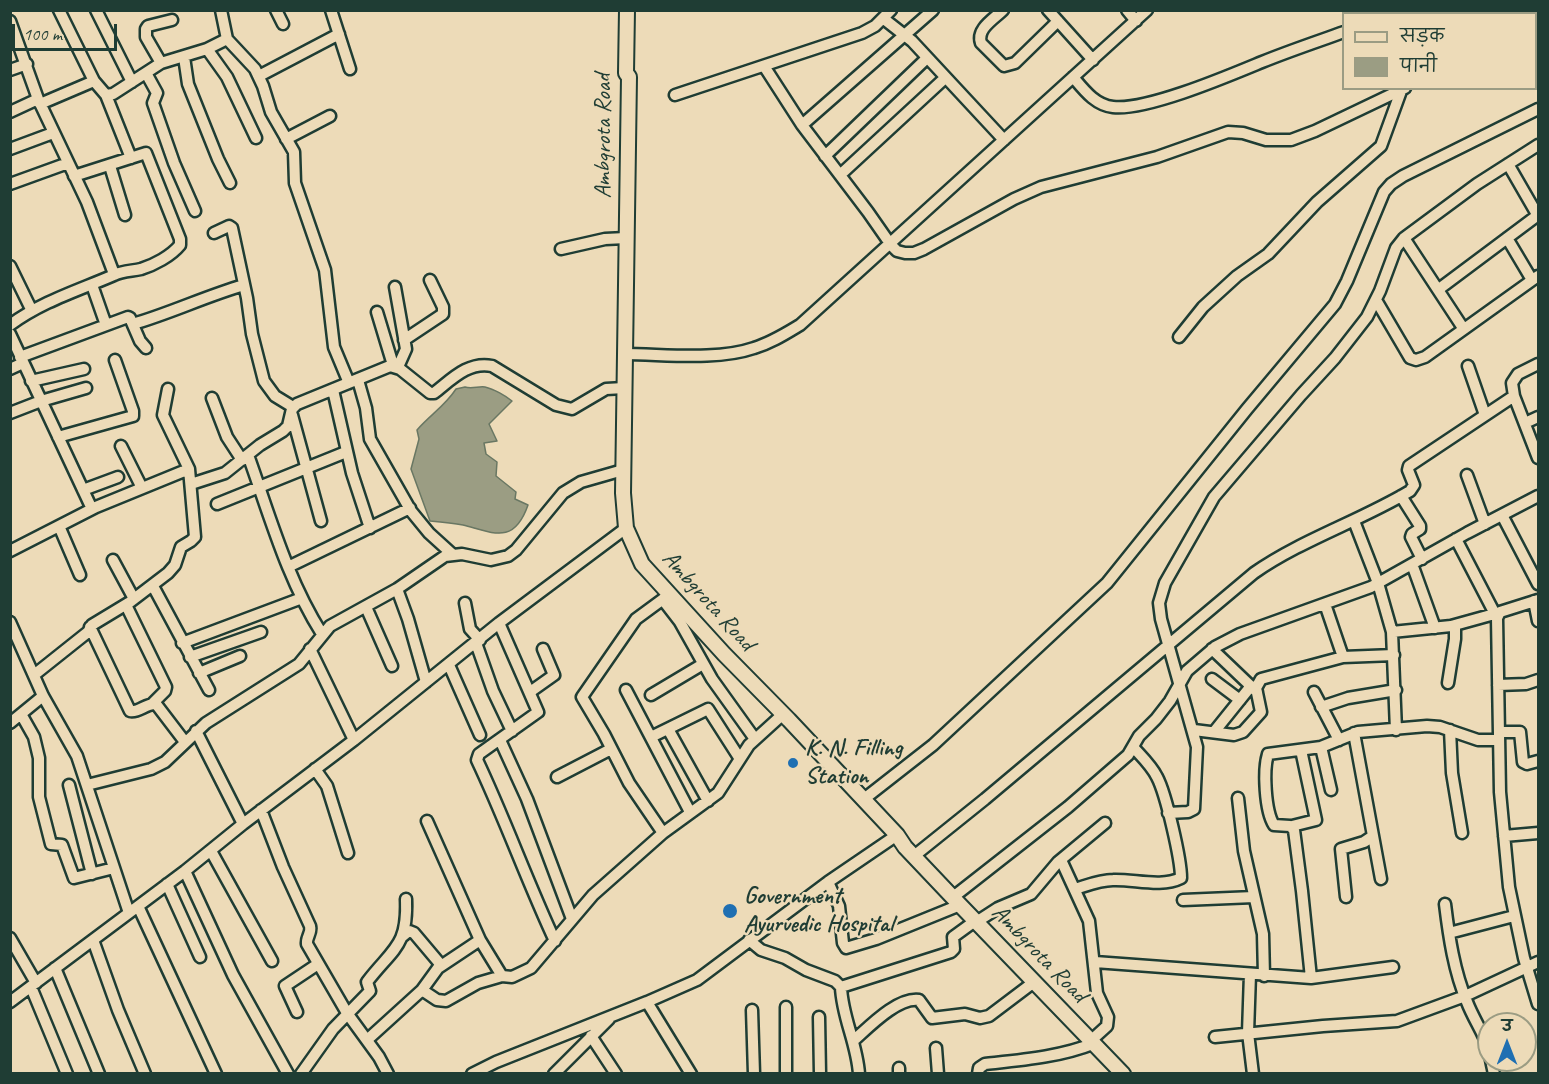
<!DOCTYPE html>
<html>
<head>
<meta charset="utf-8">
<style>
  body { margin:0 }
  #map { position:relative; width:1549px; height:1084px; overflow:hidden; background:#eddbb8; font-family:Caveat,"Playpen Sans Deva",sans-serif }
  canvas { display:block }
  .frame { position:absolute; inset:0; border:12px solid #1f3d34; pointer-events:none }
  .legend { position:absolute; left:1342px; top:12px; width:195px; height:78px; box-sizing:border-box; background:#eddbb8; border:2px solid #9b9c83; margin:0; padding:8px 10px; list-style:none; font-size:18px; color:#1f3d34 }
  .legend li { display:flex; align-items:center; gap:12px; height:30px }
  .legend b { width:30px; border:2px solid #9b9c83 }
  .north { position:absolute; left:1477px; top:1012px; width:60px; height:60px; box-sizing:border-box; background:#eddbb8; border:2px solid #9b9c83; border-radius:50%; rotate:0deg; font-size:16px; font-weight:700; line-height:24px; text-align:center; color:#1f3d34 }
  .north::after { content:''; display:block; margin:auto; width:21px; height:27px; background:#1f6fb2; clip-path:polygon(50% 0,100% 100%,50% 72%,0 100%) }
  .scale { position:absolute; left:12px; top:24px; width:105px; height:27px; box-sizing:border-box; border:3px solid #1f3d34; border-top:0; padding-left:8px; font-size:18px; line-height:21px; white-space:nowrap; color:#1f3d34; -webkit-text-stroke:4px #eddbb8; paint-order:stroke }
</style>
</head>
<body>
<div id="map">
<canvas width="1549" height="1084"></canvas>
<div class="frame"></div>
<ul class="legend">
<li><b style="height:8px;background:#eddbb8"></b>सड़क</li>
<li><b style="height:16px;background:#9b9d83"></b>पानी</li>
</ul>
<div class="north">उ</div>
<div class="scale">100 m</div>
</div>
<script>
const ctx = document.querySelector('canvas').getContext('2d');
ctx.lineJoin = 'round';
function fillPath(path, color) { ctx.fillStyle = color; ctx.fill(path, 'evenodd'); }
function stroke(path, color, width, dash) { ctx.strokeStyle = color; ctx.lineWidth = width; ctx.lineCap = dash ? 'butt' : 'round'; ctx.setLineDash(dash || []); ctx.stroke(path); }
function drawText(font, color, halo, rows, align = 'center') {
  ctx.font = font + ' Caveat,sans-serif'; ctx.lineWidth = 5; ctx.setLineDash([]); ctx.textBaseline = 'middle'; ctx.strokeStyle = halo; ctx.fillStyle = color; for (const [text, x, y, turn = 0] of rows) {
    ctx.save(); ctx.translate(x, y); ctx.rotate((+turn || 0) * Math.PI / 180); ctx.textAlign = isNaN(turn) ? turn : align; if (halo) ctx.strokeText(text, 0, 0); ctx.fillText(text, 0, 0); ctx.restore();
  }
}
const water = new Path2D(`
  M465,387C472,389 479,386 485,387C494,389 506,396 512,401L489,424L497,441L484,443L486,454L497,462L496,476L516,492L515,499L528,505C514,545 494,533 463,525C452,523 441,522 430,521L411,469L419,439L417,430C430,415 445,406 456,389Z`);
fillPath(water, '#9b9d83');
stroke(water, '#697763', 1.5);
const minor = new Path2D(`
  M59,10L94,81L106,95L113,94L161,63L207,49L227,39
  M96,10L132,82
  M221,10L227,39L255,69L263,86L271,112L294,152L295,183L325,270L334,347L349,383
  M276,10L283,24
  M331,10L350,69
  M1003,10C994,19 976,29 981,43L1004,66L1015,63L1058,21
  M1048,10L1093,60
  M1127,10L1136,21
  M1391,14L1399,10
  M1535,14L1538,11
  M884,19L912,41L1004,140
  M10,21L38,99L87,202L114,274
  M207,49L227,77L256,138
  M184,57L188,84L218,159L230,183
  M161,63L146,37V29L148,26L172,20
  M1536,65L1538,70
  M764,66L802,125L868,212L891,245L897,251L905,253H914L924,249L1014,199L1041,187L1157,157L1228,132L1243,133L1266,140H1291L1315,131L1405,88
  M10,70L27,64
  M146,73L157,93L153,103L174,163L195,211
  M259,76L339,34
  M1073,77C1084,90 1095,105 1113,107C1146,111 1228,76 1262,62C1289,51 1316,42 1344,32
  M106,95L131,158
  M675,95L862,33L875,26L891,10
  M40,104L94,81
  M10,112L38,99
  M802,125L933,10
  M286,139L330,116
  M10,149L53,133
  M825,156L927,58
  M1508,164L1538,216
  M110,166L125,215
  M840,175L945,78
  M10,184L68,163
  M214,233L229,226L232,228L247,298L252,334L264,381L275,396L293,407
  M1404,238L1463,328
  M1507,238L1532,280
  M561,249L605,239L626,238
  M10,266L31,309
  M92,285L106,325
  M395,287L406,349L398,367
  M1439,289L1538,215
  M1376,300L1410,358L1416,360L1425,357L1538,276
  M377,312L393,365
  M133,324C171,313 206,296 244,285
  M10,325C43,301 77,291 114,275C122,271 132,271 141,269C154,265 171,256 180,245V239L146,153L74,176
  M10,334L92,509
  M1179,337L1203,307L1237,276L1268,254L1317,202L1381,146L1401,91
  M404,340L443,314V307L430,280
  M624,354C664,354 716,361 754,348C771,343 785,334 800,325L1147,10
  M20,357L128,317L130,318L140,341L146,348
  M1538,364L1518,374L1512,383L1514,396L1538,458
  M1468,366L1485,415
  M10,369L23,363
  M358,380L366,408L370,439L411,511L429,533L451,553
  M31,381L84,369
  M333,390L352,473L370,528
  M212,398L227,437L242,460
  M10,413L41,401L86,388
  M292,415L321,521
  M1525,423L1538,417
  M58,437L133,416V411L115,360
  M121,446L142,488
  M248,455C270,516 287,579 322,634
  M1467,475L1485,524
  M191,484L225,473L260,445L283,431L288,426L292,409L297,404L390,366L400,369L430,393H434C451,380 468,361 492,366L556,405L572,409L606,389L624,388
  M83,490L118,477
  M1401,496L1420,526V529L1412,534L1411,537L1422,559
  M217,504L346,452
  M1502,515L1538,584
  M1354,521L1378,583L1392,632L1396,730
  M59,526L80,575
  M1456,539L1495,614
  M10,551L96,507L189,469
  M113,560L134,599
  M1412,564L1435,628
  M288,567L410,508
  M153,586L209,690
  M397,589L408,619L426,682
  M670,594L636,619L582,697L604,734L629,783L663,833L718,793L749,745L782,715
  M663,600L680,622L712,679L755,739
  M1538,600L1500,612L1497,618L1500,792L1509,887L1524,958L1538,1004
  M1534,601L1538,621
  M465,603L470,629L480,640
  M1325,604L1343,657
  M126,605L166,687L165,691L153,703
  M366,607L392,666
  M10,622L43,696L77,756L129,913
  M499,623L538,712L479,754L477,760C505,819 527,881 555,941
  M90,627L130,711C139,713 146,703 156,704L185,742
  M1392,632L1451,626L1498,613
  M182,643L302,598
  M476,643L493,691L512,731
  M310,649L354,740
  M1212,649L1257,692
  M190,657L261,632
  M449,665L480,735
  M199,673L240,656
  M34,675L88,632L92,625L130,602L168,573L175,565L181,547L191,541L195,537L189,469L163,415L168,389
  M1212,679L1240,700
  M1448,683L1455,639V625
  M1498,685L1526,684L1538,680
  M626,690L690,812
  M530,692L554,675L543,649
  M1314,692L1339,740
  M651,695L703,664
  M1321,707L1348,698L1396,690
  M21,714L34,737L39,758V797L51,844L62,845L74,878L114,868
  M10,723L43,696
  M668,729L708,801
  M1194,730L1234,735L1243,732L1261,712L1256,688L1261,679L1343,657L1394,655
  M1450,730L1452,773L1462,833
  M196,731L243,824
  M1214,732L1251,686
  M1499,732H1520L1523,762L1527,764L1538,761
  M1354,733L1381,879
  M651,737L708,709L740,759
  M500,740L527,799L572,919
  M1321,747L1331,790
  M315,769L327,786L348,853
  M557,777L611,749
  M69,785L92,874
  M87,785L151,769L165,762L206,723L299,664L330,626L397,589L445,556L462,554L491,560L508,556L516,550L563,493L581,482L623,470
  M1238,798L1244,851L1263,934L1264,976
  M864,799L933,745L1107,583L1247,409L1335,304L1347,281L1384,192L1391,184L1403,176L1538,109
  M261,810L283,867L310,926C312,933 306,937 307,944L347,1013L379,1057L388,1074
  M1168,813L1188,812L1194,809L1197,747L1161,619L1159,603L1165,583L1214,497L1301,395L1335,358L1367,317L1380,291L1396,248L1404,238L1477,184L1538,145
  M427,821L480,940
  M1292,826L1316,820L1301,750
  M1504,836L1538,833
  M211,851L272,961
  M919,852L985,799L1254,573C1301,540 1360,521 1410,491L1414,485L1408,470L1409,466L1514,396
  M1061,860L1089,921L1097,993L1108,1017L1107,1026L1096,1036
  M185,871L233,975L288,1074
  M828,882L839,906L843,943L846,948L876,939L960,905
  M167,884L200,957
  M1075,889C1088,885 1100,880 1113,880C1134,879 1161,888 1181,878C1181,859 1166,794 1157,777C1151,765 1141,756 1133,747
  M957,894L1068,807L1128,755L1139,736L1156,719L1170,701L1187,671L1215,647L1240,634L1371,587L1467,533L1538,496
  M1346,897L1341,849L1364,842L1373,836
  M1183,900L1254,897
  M1445,904C1449,937 1454,971 1467,1002C1473,1018 1483,1032 1489,1049
  M138,906L216,1074
  M981,919L998,908L1031,894L1058,862L1105,823
  M1449,933L1514,916
  M403,936L409,931L414,933L441,965
  M10,938L36,983
  M93,940L118,1010L145,1074
  M749,940L761,950L785,958L806,970L835,981L841,987
  M1095,962L1311,978L1393,967
  M55,968L99,1074
  M1250,974L1248,1033L1253,1074
  M1311,978L1302,891L1294,830L1290,826L1274,825C1265,811 1263,770 1268,754L1321,747L1358,732L1427,726L1440,727L1478,740H1499
  M31,987L67,1074
  M422,990L437,1000L446,1001L478,983L502,976
  M10,1002L185,871L243,824L354,740L499,623L626,528
  M647,1002L691,1074
  M786,1007V1074
  M752,1010L754,1074
  M297,1012L285,986L318,964
  M819,1017L820,1074
  M591,1036L616,1074
  M1215,1037L1323,1026L1397,1021L1465,996L1538,962
  M367,1040L422,990L438,968L480,940L502,976L512,977L531,968L593,895L663,833
  M853,1041C868,1028 897,997 919,1000L932,1018L965,1014L980,1018L989,1016L1034,982
  M936,1048L938,1074
  M1491,1060L1494,1074
  M899,1068V1074
  M301,1074L333,1029L370,991L367,982C393,948 408,947 406,899
  M472,1074L496,1062L647,1002L697,980L828,882L897,835
  M554,1074L609,1019
  M859,1074C857,1043 842,1017 841,987L951,952L954,949L953,937L975,921
  M978,1074L979,1068L985,1064C1022,1060 1060,1057 1095,1043`);
const major = new Path2D(`
  M627,10L626,73L629,77L623,493L626,528L642,564L724,654L789,720L897,835L905,847L960,905L1123,1074`);
stroke(minor, '#1f3d34', 15);
stroke(major, '#1f3d34', 18);
stroke(minor, '#eddbb8', 10);
stroke(major, '#eddbb8', 14);
for (const [x, y, r, color] of [
  [793,763,6,"#1f6fb2"],
  [730,911,8,"#1f6fb2"]
]) { const dot = new Path2D(); dot.arc(x, y, r, 0, 2 * Math.PI); ctx.fillStyle = color; ctx.fill(dot); stroke(dot, '#eddbb8', 2); }
drawText('24px', '#1f3d34', '#eddbb8', [
  ["Ambgrota Road",604,136,-90],
  ["Ambgrota Road",708,601,48],
  ["Ambgrota Road",1039,954,46]
]);
drawText('bold 24px', '#1f3d34', '#eddbb8', [
  ["K. N. Filling",805,749],
  ["Station",805,777],
  ["Government",744,897],
  ["Ayurvedic Hospital",744,925]
], 'left');
</script>
</body>
</html>
